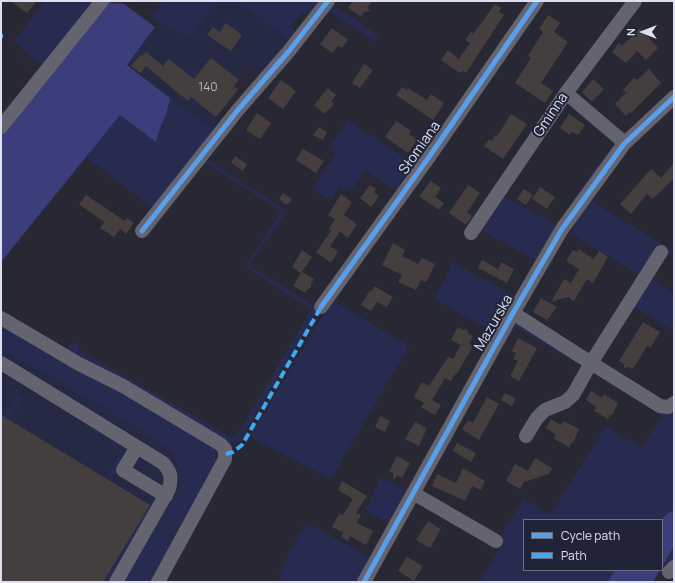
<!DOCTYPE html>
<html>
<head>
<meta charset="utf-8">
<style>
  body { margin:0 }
  #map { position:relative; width:675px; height:583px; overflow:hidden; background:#272833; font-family:Manrope,sans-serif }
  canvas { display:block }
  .frame { position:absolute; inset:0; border:2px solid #dde0ee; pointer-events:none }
  .legend { position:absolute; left:523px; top:519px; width:140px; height:52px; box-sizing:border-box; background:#212439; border:1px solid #6c6f81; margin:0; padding:5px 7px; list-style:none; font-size:12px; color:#dde0ee }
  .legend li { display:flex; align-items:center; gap:8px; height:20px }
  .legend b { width:20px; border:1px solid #6c6f81 }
  .north { position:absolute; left:623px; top:12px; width:40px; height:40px; -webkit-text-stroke:3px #212439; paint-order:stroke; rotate:270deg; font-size:11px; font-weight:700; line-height:16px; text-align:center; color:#dde0ee }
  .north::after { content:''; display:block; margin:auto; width:14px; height:18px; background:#dde0ee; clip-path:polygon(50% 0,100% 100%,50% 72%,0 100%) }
</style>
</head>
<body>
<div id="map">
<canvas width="675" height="583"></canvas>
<div class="frame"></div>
<ul class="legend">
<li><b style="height:5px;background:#5a9eea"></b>Cycle path</li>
<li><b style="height:5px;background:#3fa9f5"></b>Path</li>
</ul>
<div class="north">N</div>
</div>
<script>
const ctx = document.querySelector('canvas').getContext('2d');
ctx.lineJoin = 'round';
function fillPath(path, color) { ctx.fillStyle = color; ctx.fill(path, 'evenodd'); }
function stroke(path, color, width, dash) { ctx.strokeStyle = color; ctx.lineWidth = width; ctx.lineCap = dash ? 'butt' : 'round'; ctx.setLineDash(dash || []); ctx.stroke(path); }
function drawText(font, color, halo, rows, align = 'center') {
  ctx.font = font + ' Manrope,sans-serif'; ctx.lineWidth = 4; ctx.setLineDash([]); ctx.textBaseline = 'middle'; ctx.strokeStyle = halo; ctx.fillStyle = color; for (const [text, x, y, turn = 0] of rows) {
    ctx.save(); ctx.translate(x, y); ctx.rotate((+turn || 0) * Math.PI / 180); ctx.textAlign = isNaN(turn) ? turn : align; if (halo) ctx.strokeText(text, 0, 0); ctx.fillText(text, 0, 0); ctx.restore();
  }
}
fillPath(new Path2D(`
  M218,1H239L290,40L262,75H256L250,71L241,77L234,86L238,90L216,117L223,123L216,132L127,65L159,22L169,30L192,35Z
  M1,324L215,450L216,462L150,582H1Z`), '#262943');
fillPath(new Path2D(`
  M45,1H98L44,65L35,61L14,41Z
  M163,1H218L192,35L169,30L151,16Z
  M239,1H321L310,15L301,13L291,26L297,33L290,40Z
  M333,3L334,6L379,35L375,41L325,9Z
  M1,39L36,72L37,75L35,78L31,77L35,72Z
  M170,98L216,132L153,208L86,157L120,115L156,142C160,126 168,114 170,98Z
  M566,100C575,100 605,131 614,139L616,144V147L566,216L563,215L595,168L615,144L567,100L522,167L528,152Z
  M348,120L415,165L411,176H405L399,183L402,190L397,191L365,171L350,192L340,186L331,200L313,189L336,153L329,148Z
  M205,158L287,211L249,265L314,306L319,307L240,441L236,444L229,443L67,351L70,345L78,343L79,350L229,436L234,435L240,430L310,311L309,308L247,268L246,265L280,213L279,210L207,164H203Z
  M503,196L556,225L558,221L560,224L536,261L480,229Z
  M589,200L674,251L672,255L663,251L589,356L638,274L570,233L576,223L575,222Z
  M453,262L515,297L495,333L434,299Z
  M650,279L674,293V331L634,307Z
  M332,300L409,346L331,479L250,437Z
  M514,323C526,322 581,355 585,366L568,397L537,410L522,437L520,436L535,409L565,397L583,367L515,327L504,346L500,344Z
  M1,324L145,404L212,446L217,456L216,462L159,565L152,582H120L169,501L173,502L181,483V476L178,462L172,451L110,411L1,349Z
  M609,378L674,409V511L668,513L661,520H524V570H615L608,582H480L500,547L496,545L523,499L550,515L606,426L642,448L661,415L606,381Z
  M17,394L23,398L10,419L4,415Z
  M119,455L124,459L111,480L106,476Z
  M380,477L407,490L390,524L366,511Z
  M150,505L152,506L123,554L121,553Z
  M306,523L372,558L360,582H286L278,577L292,548Z
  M674,546V562L664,564Z
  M120,555L122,556L107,582H103Z`), '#282b50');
fillPath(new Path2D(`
  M109,1L111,3L124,4L155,27L127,65L170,98C168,114 159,127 156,142L120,115L1,262V132Z
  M674,511V546L662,567L661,520L668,513Z
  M615,570H660L653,582H608Z`), '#3b3e7b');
fillPath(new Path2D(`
  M11,1H37L27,13Z
  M353,1H372L367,8L371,11L364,12L361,17L348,8Z
  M495,4L501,8L499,12L504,15L466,73L463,71L461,73L457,71L441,60L448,50L459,59L470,43L465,40L471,32L473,34L477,29Z
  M548,15L560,23L554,32L568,42L541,83L553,91L545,103L515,83L531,58L528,56L543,32L539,29Z
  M226,23L242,35L231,51L207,35L213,27L220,32Z
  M332,28L348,40L342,48L338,46L332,53L320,44Z
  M640,28L658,48L646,60L637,51L626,63L612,52L619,43L622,46L627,40L628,41Z
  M146,52L163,66L169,59L194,79L211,58L239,80L234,86L238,90L216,117L191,97L188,101L146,66L141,73L131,66L140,55L142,56Z
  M364,64L373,70L360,88L352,83Z
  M649,69L661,83L631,113L630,112L626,116L615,104L626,93L623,90L634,78L637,80Z
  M593,79L604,89L592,102L582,92Z
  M281,80L296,91L283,109L268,98Z
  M402,87L407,90L408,88L427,100L431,94L444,103L433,120L396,95Z
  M328,88L336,95L331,101L334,104L324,114L314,105Z
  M257,113L271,123L260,139L246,130Z
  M511,114L527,124L503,159L484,146L489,139L492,141L495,135L497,136Z
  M569,114L585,125L578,135L572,132L570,135L560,128Z
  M396,121L411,131L409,134L417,140L408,153L385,137Z
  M319,127L327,132L323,140L313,135Z
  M303,149L324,161L316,173L296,160Z
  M235,156L247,164L243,171L231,163Z
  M674,163V178L653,199L647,194L631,214L620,204L651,169L661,178Z
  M431,181L441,188L435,197L444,203L439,210L419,196Z
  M370,185L376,189L374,192L379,196L371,207L360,198Z
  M468,185L480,193L467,212L472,216L466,225L449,213Z
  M540,187L555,197L547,209L532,199Z
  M524,189L533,195L526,205L517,199Z
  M283,193L292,199L288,204H285L279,199Z
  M341,194L352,202L344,215L357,224L348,238L340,232L330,246L338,252L331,263L316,252L331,231L329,229L335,219L328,215Z
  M86,195L125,221L127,218L134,223L126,234L120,229L114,237L100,228L104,222L79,204Z
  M393,243L405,250L402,256L418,264L422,258L435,264L426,282L421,280L416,290L398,282L402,275L382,265Z
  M578,249L594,259L599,251L608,257L593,283L587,279L574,301L568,297L551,302L564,279L571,283L579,269L566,261L573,250L577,252Z
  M302,250L312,257L302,272L314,279L311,284V288L308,289L305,293L293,286L301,273L292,267Z
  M482,260L498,269L501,262L514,269L507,283L478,268Z
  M374,286L393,297L387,307L377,302L371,311L361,305L370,290L372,291Z
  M541,298L557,307L547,320L533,312Z
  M643,322L660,332L651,347L647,346L633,369L628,367L624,368V364L619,361Z
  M458,327L463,330L467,329L468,333L473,336L469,344L473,346L457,374L456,373L451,381L445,378L432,400L441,405L435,415L421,407L424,403L414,397L422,382L429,386L448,357L453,359L461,345L451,340Z
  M518,338L537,348L519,381L510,376L518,361L513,359L516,353L512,351Z
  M591,391L602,398L604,394L618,403L612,415L611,414L608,419L594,411L596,407L586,400Z
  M505,393L516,399L512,406L501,400Z
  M487,397L499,404L479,440L462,429L468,420L473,423Z
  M1,415L150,505L103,582H1Z
  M380,416L390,421L385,432L375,427Z
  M551,419L561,425L564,421L579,429L573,443L572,442L569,447L554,439L556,435L546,428Z
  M415,422L427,428L419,446L405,439Z
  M457,443L476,453L471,462L453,451Z
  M397,456L410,463L402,478L398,476L393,479V473L389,471Z
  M535,458L552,468L549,474L524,482L520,489L506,481L515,464L528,471Z
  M463,468L485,481L481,490L472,486L465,501L432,486L437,474L456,483Z
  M342,481L367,496L356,513L361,515L357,523L373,531L366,545L350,536L348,541L341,537L343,533L332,527L339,514L343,515L353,499L338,490Z
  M428,521L441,529L430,548L416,540Z
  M407,557L423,566L414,581L398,571Z`), '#443f3e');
stroke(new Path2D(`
  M566,93L619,138L624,144
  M1,127L102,1
  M142,231L237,111L289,51L328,1
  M471,233L566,93L635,1
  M661,252L591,363L660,406L668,407L674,403
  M321,307L429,157L537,1
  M513,313L591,363L573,395L565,402L545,410L537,418L526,436
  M1,318L79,364L123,386L220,444L225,449V459L158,582
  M1,363L163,463C171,472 172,477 169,489L116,582
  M137,447L123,470L166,496
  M413,493L496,541
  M669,572L674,567
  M364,582L513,313L562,229L624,144L674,97`), '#63646f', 14);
stroke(new Path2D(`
  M1,36H3
  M226,454L233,452L242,445L321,307`), '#3fa9f5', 4, [8, 4]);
stroke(new Path2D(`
  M142,231L237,111L289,51L328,1
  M321,307L429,157L537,1
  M364,582L513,313L562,229L624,144L674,97`), '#5a9eea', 5);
drawText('12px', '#b7b8c2', null, [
  ["140",208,88]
]);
drawText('14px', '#dde0ee', '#212439', [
  ["Gminna",551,115,-56],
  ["Słomiana",420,148,-55],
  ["Mazurska",494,323,-60]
]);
</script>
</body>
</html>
